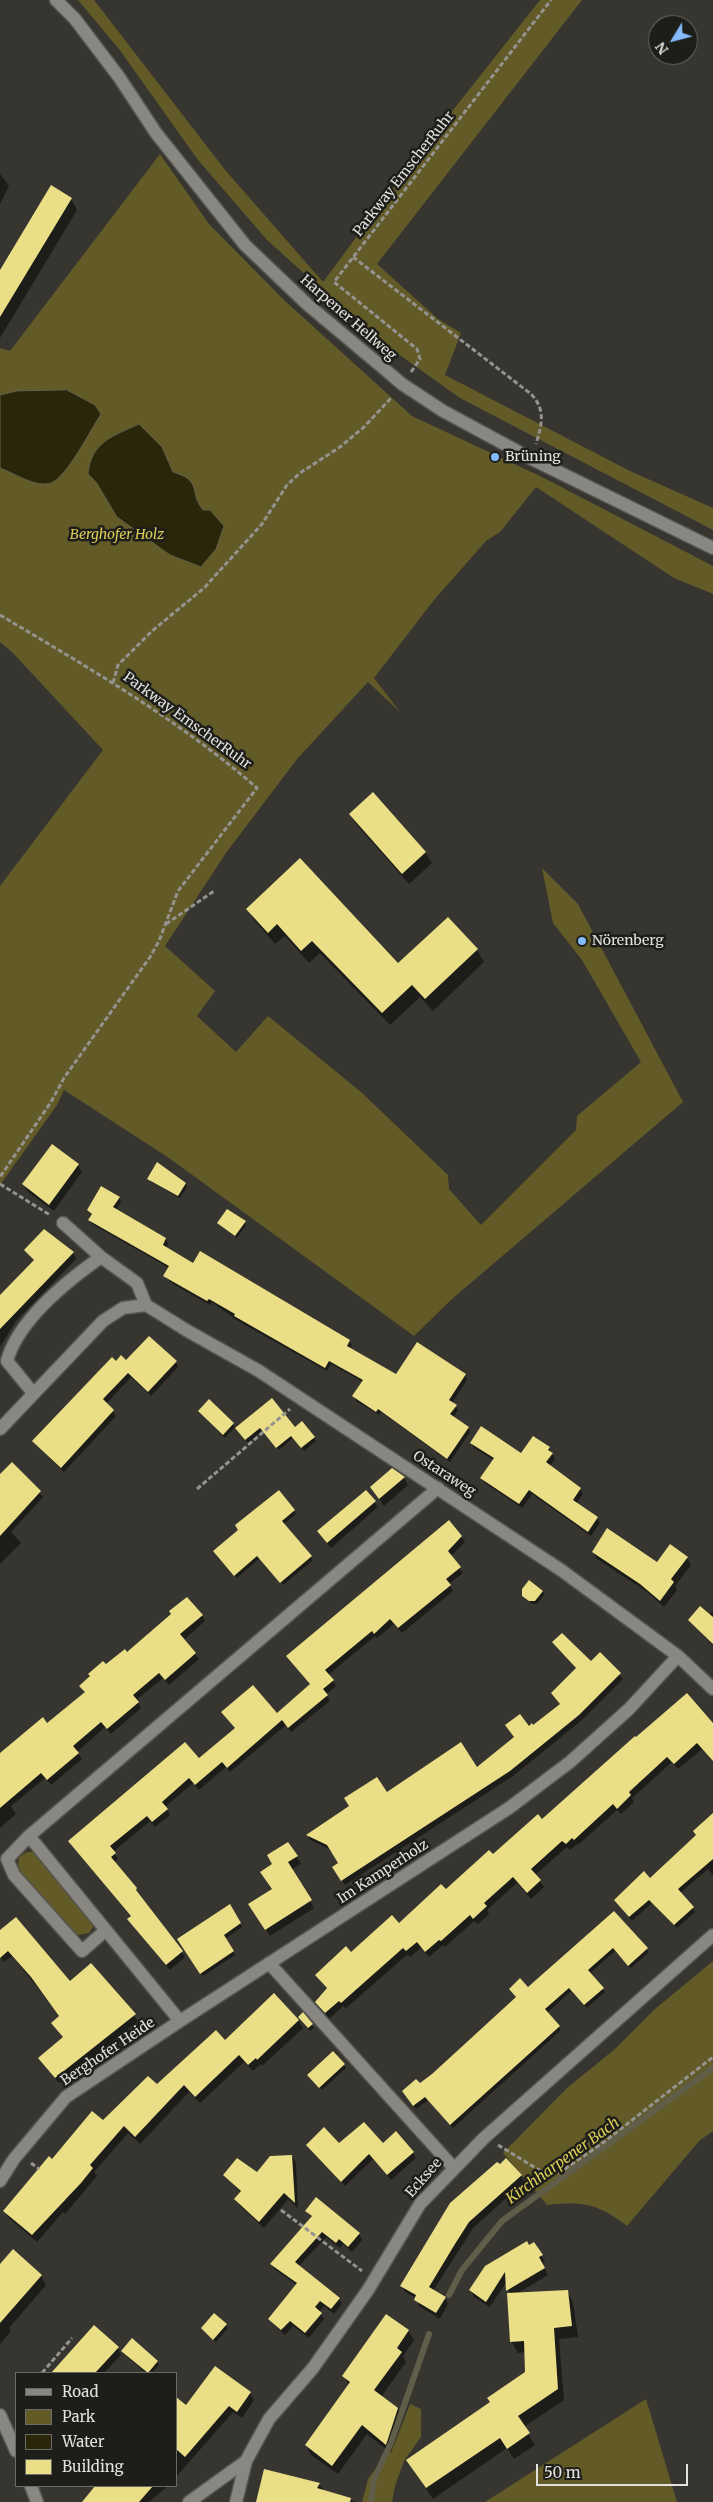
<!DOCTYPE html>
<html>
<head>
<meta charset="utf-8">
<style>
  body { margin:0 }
  #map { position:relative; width:713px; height:2502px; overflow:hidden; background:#363530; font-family:Merriweather,serif }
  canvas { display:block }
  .legend { position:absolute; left:15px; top:2372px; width:162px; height:115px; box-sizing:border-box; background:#1d1d1a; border:1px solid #6c6b68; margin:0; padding:6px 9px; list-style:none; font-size:15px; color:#e2e1de }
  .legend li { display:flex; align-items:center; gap:10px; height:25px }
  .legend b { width:25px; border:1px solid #6c6b68 }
  .north { position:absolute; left:648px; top:15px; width:50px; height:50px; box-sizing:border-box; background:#1d1d1a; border:1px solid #6c6b68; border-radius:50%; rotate:233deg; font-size:14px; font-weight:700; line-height:20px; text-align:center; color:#e2e1de }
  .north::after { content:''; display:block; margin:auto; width:18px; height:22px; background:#84bcfb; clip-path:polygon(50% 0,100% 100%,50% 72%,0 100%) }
  .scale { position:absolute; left:536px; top:2464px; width:152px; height:22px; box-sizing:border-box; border:2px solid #e2e1de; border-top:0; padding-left:6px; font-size:15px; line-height:18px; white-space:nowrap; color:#e2e1de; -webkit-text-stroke:4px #1d1d1a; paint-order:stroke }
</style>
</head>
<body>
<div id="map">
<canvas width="713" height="2502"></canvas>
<ul class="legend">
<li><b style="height:6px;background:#888781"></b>Road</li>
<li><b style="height:14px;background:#625b28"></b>Park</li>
<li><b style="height:14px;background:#292609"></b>Water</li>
<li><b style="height:14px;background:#eade86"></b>Building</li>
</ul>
<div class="north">N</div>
<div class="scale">50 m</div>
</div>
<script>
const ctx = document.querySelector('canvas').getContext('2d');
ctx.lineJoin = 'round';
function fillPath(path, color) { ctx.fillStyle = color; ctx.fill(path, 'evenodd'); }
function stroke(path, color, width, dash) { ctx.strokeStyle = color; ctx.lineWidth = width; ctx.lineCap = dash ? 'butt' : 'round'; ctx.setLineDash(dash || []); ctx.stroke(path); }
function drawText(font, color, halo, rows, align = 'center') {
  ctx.font = font + ' Merriweather,serif'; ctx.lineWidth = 5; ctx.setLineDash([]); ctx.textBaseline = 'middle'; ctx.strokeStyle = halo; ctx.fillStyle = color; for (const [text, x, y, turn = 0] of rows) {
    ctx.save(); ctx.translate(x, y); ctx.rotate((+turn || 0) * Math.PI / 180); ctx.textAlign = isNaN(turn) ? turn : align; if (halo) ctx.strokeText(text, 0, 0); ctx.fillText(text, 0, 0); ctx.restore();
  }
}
fillPath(new Path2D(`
  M78,0H94L226,171L323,282L412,162L540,0H582L377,264L438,319L461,333L445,375L630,471L713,508V530L460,398L377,339L267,240L198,160L119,49Z
  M160,154L209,224L284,300L412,416L540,476L713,566V594L674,578L536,487L500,532L486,541L434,600L374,678L400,712L368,682L297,759L226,853L165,946L215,991L197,1016L236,1052L268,1016L361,1092L448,1175L449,1189L481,1225L576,1130L577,1116L641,1062L582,960L553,923L542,868L578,904L683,1102L452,1299L414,1336L169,1158L64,1090L57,1105L0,1185V886L103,750L13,653L0,642V348L10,351Z
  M27,1852H35L92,1920L93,1927L89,1933L78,1935L68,1930L21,1875L18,1865L19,1857Z
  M713,1961V2131L700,2140L627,2226C599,2204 583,2201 547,2205L503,2153L567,2088L615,2049L655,2009Z
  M646,2399L677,2502H485Z
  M410,2404L421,2409V2437L404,2461L395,2486L392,2502H362L368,2479L395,2443Z`), '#625b28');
const water = new Path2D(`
  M67,390L95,405L101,414C91,429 67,477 51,483C36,488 14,473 0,468V395L17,391Z
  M139,424L162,447L173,472C203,481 188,491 203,510H210L224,526L216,549L201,567L170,555L117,517L96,482L88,474C91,442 113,436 139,424Z`);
fillPath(water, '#292609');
stroke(water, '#605e49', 1);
fillPath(new Path2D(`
  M0,174L9,186L0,204Z
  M71,199L77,210L0,338V272Z
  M350,814L425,852L432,863L409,884L357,825Z
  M248,909L398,965L447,918L477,950L484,962L433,1011L420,997L390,1025L320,953L309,963L285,936L275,944L255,921Z
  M78,1165L82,1172L54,1211L28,1192L24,1185Z
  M149,1179L185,1183L187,1187L180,1198L151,1182Z
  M119,1197L121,1202L116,1210L166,1239L168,1244L166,1248L194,1265L349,1341L352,1345L350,1349L397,1376L465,1375L467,1380L452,1403L458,1410L453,1418L468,1428L470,1432L450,1462L381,1412L379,1415L356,1401L354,1396L363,1382L331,1364L327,1371L238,1321L212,1302L210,1305L173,1284L164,1276L169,1268L92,1224L90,1220L92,1216L88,1210Z
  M245,1222L246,1225L237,1238L219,1223Z
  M44,1231L73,1253L76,1259L16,1321L0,1347V1297L34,1261L25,1250Z
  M116,1362H176L178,1367L151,1396L131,1377L106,1404L116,1416L64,1472L33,1441Z
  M209,1400L235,1427L225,1438L199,1411Z
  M271,1400L295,1428L314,1438L316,1441L304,1451L293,1438L279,1450L262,1431L248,1443L238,1432Z
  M471,1443L522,1454L549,1448L555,1459L550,1466L580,1489L583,1494L576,1504L597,1518L600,1523L591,1536L532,1494L522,1508L485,1483L482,1478L494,1460L474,1448Z
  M12,1464L43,1497L11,1532L21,1543L0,1564V1476Z
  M404,1478L408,1485L384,1506L371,1487Z
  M366,1491L378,1507L331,1548L322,1537Z
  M279,1492L296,1514L284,1524L313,1560L283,1585L260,1558L237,1578L216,1555Z
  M461,1536L465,1542L450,1557L463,1573L449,1584L453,1591L402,1633L394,1624L377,1638L375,1636L328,1675L336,1686L326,1695L330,1701L291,1732L286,1725L230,1772L226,1767L199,1790L193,1783L165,1807L170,1815L155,1827L150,1821L113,1852L118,1859L114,1862L136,1889L138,1895L185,1957L170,1970L132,1925L129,1920L132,1917L73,1846L199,1760L276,1714L311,1685L288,1657Z
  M593,1552L657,1563L687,1558L691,1565L675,1586L677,1590L664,1607L646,1591L597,1559Z
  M543,1591L544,1595L537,1604H532L523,1595Z
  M712,1612H713V1645L690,1620L709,1615Z
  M202,1615L205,1621L184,1640L199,1659L169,1685L163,1678L136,1700L141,1708L111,1734L105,1727L77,1752L82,1759L51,1785L45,1778L11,1806L16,1814L0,1828V1762L86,1693L81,1686L106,1666Z
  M554,1643L591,1663L600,1654L623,1679L582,1720L513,1776L345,1885L334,1867L340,1863L331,1850L310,1840L308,1835L386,1794L477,1768L561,1705L552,1693L576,1669Z
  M713,1725V1761L702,1749L678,1769L672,1762L632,1798L634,1802L621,1814L617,1810L578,1845L577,1844L570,1850L567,1847L535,1875L544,1887L531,1899L517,1883L487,1910L489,1914L478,1924L474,1921L445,1947L443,1945L429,1957L421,1948L410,1957L408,1954L346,2008L343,2006L329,2019L320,2008L316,2002L328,1990L316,1975L399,1925L542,1821Z
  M713,1815V1875L708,1869L680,1893L695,1912L677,1928L652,1903L632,1921L618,1904L650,1880L697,1836Z
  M288,1843L301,1864L291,1870L314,1908L270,1936L254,1911L273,1890L274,1864Z
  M229,1906L242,1927L225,1939L235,1955L203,1976L179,1939Z
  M614,1912L649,1952L631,1968L615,1951L589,1974L605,1992L587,2008L571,1991L547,2013L561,2030L453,2128L428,2100L416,2109L406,2095L433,2075Z
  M0,1932L70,1982L91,1964L138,2021L59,2083L39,2058L64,2038L61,2016L12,1956L4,1962L0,1957Z
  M298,2020L303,2028L262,2066L261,2064L253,2071L244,2062L200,2103L189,2092L140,2144L128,2133L94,2172L97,2176L65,2214L63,2212L37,2242L9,2218L4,2211L52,2160L103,2122L225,2042Z
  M301,2020L312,2025L314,2028L310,2031Z
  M344,2065L346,2068L322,2090L311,2078Z
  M307,2145H339L413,2153L416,2158L391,2180L373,2159L345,2186Z
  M292,2156L296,2163L298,2208L288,2199L264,2228L240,2206L236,2199L241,2193L225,2175L257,2174Z
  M521,2176L524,2182L473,2228L433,2291L445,2298L448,2304L440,2319L419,2306L416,2298L405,2292L402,2286L451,2204Z
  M307,2211L359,2234L362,2240L352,2252L343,2244L340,2248L326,2237L299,2266L339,2299L342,2304L334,2314L324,2306L319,2312L324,2319L309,2338L293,2326L285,2335L269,2319L297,2285L274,2269L271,2264L312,2218Z
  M534,2243L545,2262L542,2264L548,2275L516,2294L567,2291L573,2302L578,2337L559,2339L564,2400L524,2427L535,2445L514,2459L507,2448L433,2499L414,2471L527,2373L526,2352L518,2353L511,2341L510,2294L507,2281L490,2307L474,2297L470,2290Z
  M0,2266L41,2276L46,2285L9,2328L11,2331L0,2344Z
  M214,2314L228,2328L216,2342L202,2328Z
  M387,2316L408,2331L414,2340L403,2356L406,2362L381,2397L398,2409L403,2418L391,2453L367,2434L338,2474L311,2455L306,2445L349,2386L344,2376Z
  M94,2327L118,2348L121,2355L104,2373H51Z
  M132,2340L157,2362L159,2365L152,2373H146L124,2354L122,2351Z
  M250,2393L254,2400L242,2418L233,2412L176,2477V2407H187Z
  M319,2484L324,2491L356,2502H257Z
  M102,2486H168L149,2502H83Z`), '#0007');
stroke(new Path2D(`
  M449,2295L462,2270L502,2221L713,2068
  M371,2502L374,2479L391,2443L429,2334`), '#605e49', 6);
fillPath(new Path2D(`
  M51,185L72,198L0,317V270Z
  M373,792L426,852L402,874L349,814Z
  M300,858L398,963L448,917L478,949L425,999L412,985L382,1013L312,941L301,951L277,924L268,933L246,909Z
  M52,1144L79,1164L49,1205L22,1184Z
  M157,1162L186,1183L178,1196L147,1179Z
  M101,1186L120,1197L113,1207L166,1238L163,1245L193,1263L200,1251L350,1340L347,1346L396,1374L417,1342L466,1374L449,1400L457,1405L450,1414L469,1427L447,1459L378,1409L376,1412L352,1396L363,1380L329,1361L325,1368L234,1316L235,1314L209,1299L207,1301L170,1280L163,1276L169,1266L88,1220L92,1214L87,1210Z
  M227,1209L246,1221L235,1236L217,1223Z
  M44,1229L74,1252L0,1329V1295L34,1260L24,1250Z
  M149,1336L177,1361L148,1392L128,1373L103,1399L114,1410L61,1468L32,1441L112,1357L116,1361L121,1355L126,1360Z
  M272,1398L295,1427L302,1421L315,1437L301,1448L291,1436L276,1448L260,1428L245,1440L235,1428Z
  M209,1399L234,1423L223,1435L198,1411Z
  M481,1426L521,1453L533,1436L550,1447L548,1450L553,1453L546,1462L581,1488L573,1500L598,1517L588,1532L529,1490L519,1504L480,1478L494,1458L470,1443Z
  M12,1462L41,1491L0,1536V1474Z
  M392,1468L405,1477L379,1499L370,1487Z
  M279,1490L295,1510L282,1521L312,1556L280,1583L257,1556L234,1576L213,1551L238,1530L235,1525Z
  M366,1490L376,1501L327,1543L317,1531Z
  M449,1520L462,1536L448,1551L461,1567L446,1579L451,1585L398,1628L390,1619L374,1634L372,1631L325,1670L334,1680L323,1689L328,1695L288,1728L282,1720L227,1768L222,1762L195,1785L189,1778L162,1802L168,1809L152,1822L147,1816L110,1846L116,1853L111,1857L137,1888L136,1890L183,1951L166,1965L127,1919L131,1916L68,1841L185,1742L199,1758L235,1728L221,1712L253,1685L277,1713L310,1684L286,1656Z
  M607,1528L657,1562L670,1544L688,1557L671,1579L674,1582L660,1601L640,1584L592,1552Z
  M529,1580L543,1591L535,1601H529L522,1596V1589Z
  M187,1597L203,1615L180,1634L196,1653L165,1680L159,1673L133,1695L139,1702L107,1729L101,1722L73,1746L79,1753L47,1780L41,1773L0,1808V1753L43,1717L47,1723L85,1692L79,1686L90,1676L88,1674L103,1661L106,1664L125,1649L127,1652L171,1614L169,1611Z
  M700,1606L713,1617V1644L688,1620Z
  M562,1633L591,1661L600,1652L621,1673L579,1715L510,1771L341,1881L332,1867L338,1863L327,1845L306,1835L349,1806L344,1798L377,1777L387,1792L461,1742L477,1767L514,1737L505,1725L520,1714L529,1726L532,1723L533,1725L560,1704L551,1693L576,1668L552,1642Z
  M687,1693L713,1723V1761L697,1743L674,1764L667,1757L629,1792L631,1795L617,1809L613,1804L574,1840L572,1838L566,1844L562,1841L531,1869L541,1880L527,1893L513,1877L484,1903L487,1906L473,1919L470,1915L441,1941L439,1940L425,1952L417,1942L406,1951L403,1948L341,2003L339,2001L325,2013L315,2002L327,1988L315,1975L346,1946L351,1952L392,1915L399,1923L441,1884L446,1889L489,1850L493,1854L538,1814L542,1819L635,1736L636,1737Z
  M713,1813V1859L678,1889L694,1907L674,1925L649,1900L629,1917L614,1900L644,1871L650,1878L696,1835L693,1831Z
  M288,1842L298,1856L288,1862L312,1900L265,1930L248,1904L272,1889L260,1872L272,1864L267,1855Z
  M230,1904L241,1923L224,1935L234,1951L200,1974L177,1939Z
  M614,1911L648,1948L628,1966L613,1948L588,1970L604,1988L584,2005L569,1988L545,2009L560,2026L450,2125L425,2097L413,2106L402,2091L416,2079L420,2083L432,2074L516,1997L509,1989L520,1978L528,1987Z
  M16,1917L70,1981L91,1963L136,2014L55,2078L38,2058L63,2037L51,2023L59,2016L31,1977L8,1951L0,1958V1930Z
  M274,1993L299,2020L257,2060L256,2058L248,2065L239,2055L195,2097L184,2085L135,2137L124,2126L90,2165L93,2168L81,2183L32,2235L3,2211L49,2156L52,2159L92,2111L103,2120L148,2076L157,2084L216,2030L225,2040Z
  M303,2012L313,2024L308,2028L298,2017Z
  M333,2051L345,2064L319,2088L307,2075Z
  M364,2122L383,2143L396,2131L414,2152L387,2175L369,2154L341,2182L306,2145L324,2127L339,2143Z
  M292,2155L295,2203L284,2193L259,2222L234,2199L241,2191L223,2175L237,2158L257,2172L270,2156Z
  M506,2158L522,2175L469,2222L455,2244L429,2287L446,2297L436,2313L414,2300L416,2295L400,2286L450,2203L497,2162L500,2164Z
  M316,2197L360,2233L348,2247L339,2239L336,2243L322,2232L295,2262L340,2298L331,2309L320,2301L315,2307L322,2313L305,2333L290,2321L281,2330L268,2319L297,2283L270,2264L312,2216L305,2211Z
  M527,2241L529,2245L534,2242L543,2255L539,2257L545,2268L506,2291L505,2272L486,2302L469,2290L485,2266Z
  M13,2249L42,2275L0,2323V2264Z
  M568,2290L572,2326L554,2328L558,2389L518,2416L530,2433L507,2449L500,2438L426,2488L406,2460L490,2402L487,2398L525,2372L524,2341L510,2342L507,2293Z
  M214,2313L227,2324L213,2340L201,2328Z
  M386,2314L409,2330L397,2348L402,2352L374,2390L398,2408L386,2445L362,2425L332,2466L305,2445L350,2382L342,2376Z
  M94,2325L119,2347L95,2373H51Z
  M132,2338L158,2361L148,2373L121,2351Z
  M215,2366L251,2392L237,2412L229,2406L185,2457L176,2449V2397L186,2405Z
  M264,2469L320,2483L317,2488L351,2498L350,2502H256Z
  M95,2486H153L139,2502H82Z`), '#eade86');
const minor = new Path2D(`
  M56,0L75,19L119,77L156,133L245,245L308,305L382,367L402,384L443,411L530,458L713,548
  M63,1223L101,1257L137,1283L146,1305
  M146,1305L186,1330L259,1371L561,1570L678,1656L713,1689
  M33,1393L7,1361C18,1320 67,1281 101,1257
  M0,1429L103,1321L123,1308L146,1305
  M438,1488L29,1836L180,2021L509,1808L570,1762L629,1709L678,1656
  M29,1836L7,1859L14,1875L82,1951L106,1930
  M269,1963L453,2167
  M0,2181L14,2159L66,2097L180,2021
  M0,2415L16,2451
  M31,2486L37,2502
  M189,2502L246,2461
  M236,2502L246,2461L269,2419L313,2368L368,2290L420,2204L484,2138L713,1935`);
stroke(minor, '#55544f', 15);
stroke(new Path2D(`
  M353,257L531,394C546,410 542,424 536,444
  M411,372L420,359L417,349L334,282L551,0
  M0,615C89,668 179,720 257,788L178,891L159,941L150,957L64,1078L51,1102L0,1177
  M113,683L118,665L152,631L204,588L262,524L287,485L300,473L340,447L364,427L392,397
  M166,924L214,891
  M0,1184L50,1215
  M197,1489L290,1409
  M498,2145L539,2170L559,2173L604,2142L713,2057
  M31,2163L39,2169
  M281,2210L362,2271
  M42,2373L72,2338`), '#94938f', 3, [5, 2.5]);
stroke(minor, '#888781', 12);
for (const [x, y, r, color] of [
  [495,457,5,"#84bcfb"],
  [582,941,5,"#84bcfb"]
]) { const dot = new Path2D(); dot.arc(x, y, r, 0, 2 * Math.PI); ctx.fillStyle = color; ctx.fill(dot); stroke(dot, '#1d1d1a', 2); }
drawText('14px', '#e2e1de', '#1d1d1a', [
  ["Parkway EmscherRuhr",404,174,-52],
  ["Harpener Hellweg",348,318,41],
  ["Parkway EmscherRuhr",187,721,36],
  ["Ostaraweg",444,1474,33],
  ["Im Kamperholz",383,1872,-33],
  ["Berghofer Heide",108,2052,-34],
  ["Ecksee",424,2178,-49]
]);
drawText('14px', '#e2e1de', '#1d1d1a', [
  ["Brüning",505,457],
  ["Nörenberg",592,941]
], 'left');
drawText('italic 14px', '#ddcd55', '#1d1d1a', [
  ["Berghofer Holz",117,535]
]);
drawText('italic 15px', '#decf56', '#1d1d1a', [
  ["Kirchharpener Bach",563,2161,-36]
]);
</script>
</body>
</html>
